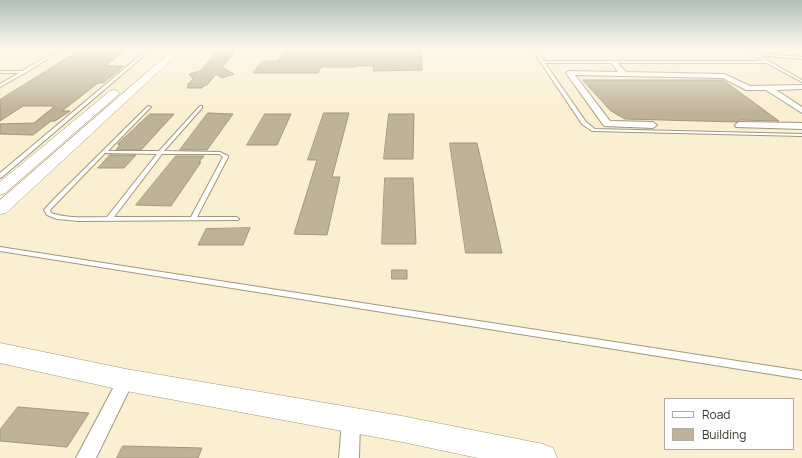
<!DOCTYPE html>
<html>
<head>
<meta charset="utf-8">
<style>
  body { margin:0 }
  #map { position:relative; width:802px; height:458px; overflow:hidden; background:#fbefd2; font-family:Manrope,sans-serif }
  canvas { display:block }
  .legend { position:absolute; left:664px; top:398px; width:130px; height:52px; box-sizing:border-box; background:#fdfdfd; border:1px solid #adaca7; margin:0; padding:5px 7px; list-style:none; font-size:12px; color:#363227 }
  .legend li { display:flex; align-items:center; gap:8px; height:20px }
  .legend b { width:20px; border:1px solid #adaca7 }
</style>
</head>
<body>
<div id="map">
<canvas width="802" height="458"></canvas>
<ul class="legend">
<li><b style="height:5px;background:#fff"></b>Road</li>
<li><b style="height:11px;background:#beb398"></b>Building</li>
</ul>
</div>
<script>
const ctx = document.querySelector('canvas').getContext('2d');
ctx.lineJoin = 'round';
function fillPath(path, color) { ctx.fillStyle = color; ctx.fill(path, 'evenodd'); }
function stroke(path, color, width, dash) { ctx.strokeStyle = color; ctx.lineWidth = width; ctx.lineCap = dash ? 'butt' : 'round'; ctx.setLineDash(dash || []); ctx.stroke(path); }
const building = new Path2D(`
  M83,48L126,50L105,66H124L103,83H98L62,111H70L55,121H51L33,135L0,134V124L34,123L55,106H23L0,121V100Z
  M221,48H233V55L222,67L234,74L222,78L216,74L207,85H205L202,88H187L189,85H187L193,79L189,74L200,71Z
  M285,48H405V52L422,49V70L373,71L374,66H356V67H321L318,73H253L262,61H278Z
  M583,80H723L779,121L739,120L737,122L625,119L611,111Z
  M208,113L233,114L207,150H180Z
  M324,113H349L332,177H340L327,235L294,234L317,160H308Z
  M150,114H174L141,150H116L120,144H118Z
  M265,114H291L277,145H247Z
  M389,114H414L413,159H384Z
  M450,143H477L502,253H466Z
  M110,155H136L124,168H98Z
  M176,156H204L199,162H201L171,206L136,205Z
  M385,178H413L416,244H382Z
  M250,228L243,245H198L206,229Z
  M392,270H407V279H392Z
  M18,407L89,413L67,447L0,441V430Z
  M123,446L202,448L198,458H117Z`);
fillPath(building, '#beb398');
stroke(building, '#a2977c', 1);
const lane = new Path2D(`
  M61,48H65L25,73L0,87V84L19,73H0V71H22Z
  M149,48H153L2,177L0,178V173Z
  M531,48H535L544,61H764L741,48H745L755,53L802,57V59L758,55L802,80V82L767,63H545L586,122L595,129L802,134V136L592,131L582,124Z
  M148,106L151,107L108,151H159L200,106H202V108L164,151L220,152L228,156V157L226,161L197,217H236L238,218L239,219L238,220L79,221L57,219L47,215L44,210L54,199ZM105,153L157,154L107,217C89,217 69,219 51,213L50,210ZM162,154H219L223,157L191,217H114Z
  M0,247L802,371V379L0,251Z`);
const street = new Path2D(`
  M612,61H616L626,72L724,74L750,86L802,85V89L776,90L802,107V113L766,90H746L723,78L575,75L610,121L653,122L657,125L653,128L604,126L566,73L570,71L618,72L611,62Z
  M739,122L802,123V129L736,127L735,125Z
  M126,372L132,375L134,380L96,458H76L120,375Z
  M351,412L357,415L360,421L359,458H339L342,421L345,415Z`);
const secondary = new Path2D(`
  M175,48H184L6,213L0,214V200Z
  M114,90L118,91L119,93L118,95L5,193L0,195V182L110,91Z
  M0,343L126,369L402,416L543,444L553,448L557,458H478L402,442L126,391L0,363Z`);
stroke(lane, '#a2977d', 2);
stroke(street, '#a2977d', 2);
stroke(secondary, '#a2977d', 1);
fillPath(lane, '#fff');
fillPath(street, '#fff');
fillPath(secondary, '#fff');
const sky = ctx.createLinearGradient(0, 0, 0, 112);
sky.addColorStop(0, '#afc0b8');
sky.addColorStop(0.43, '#fdf8eb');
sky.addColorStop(1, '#fdf8eb00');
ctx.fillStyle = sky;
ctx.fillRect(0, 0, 802, 112);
</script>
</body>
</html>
